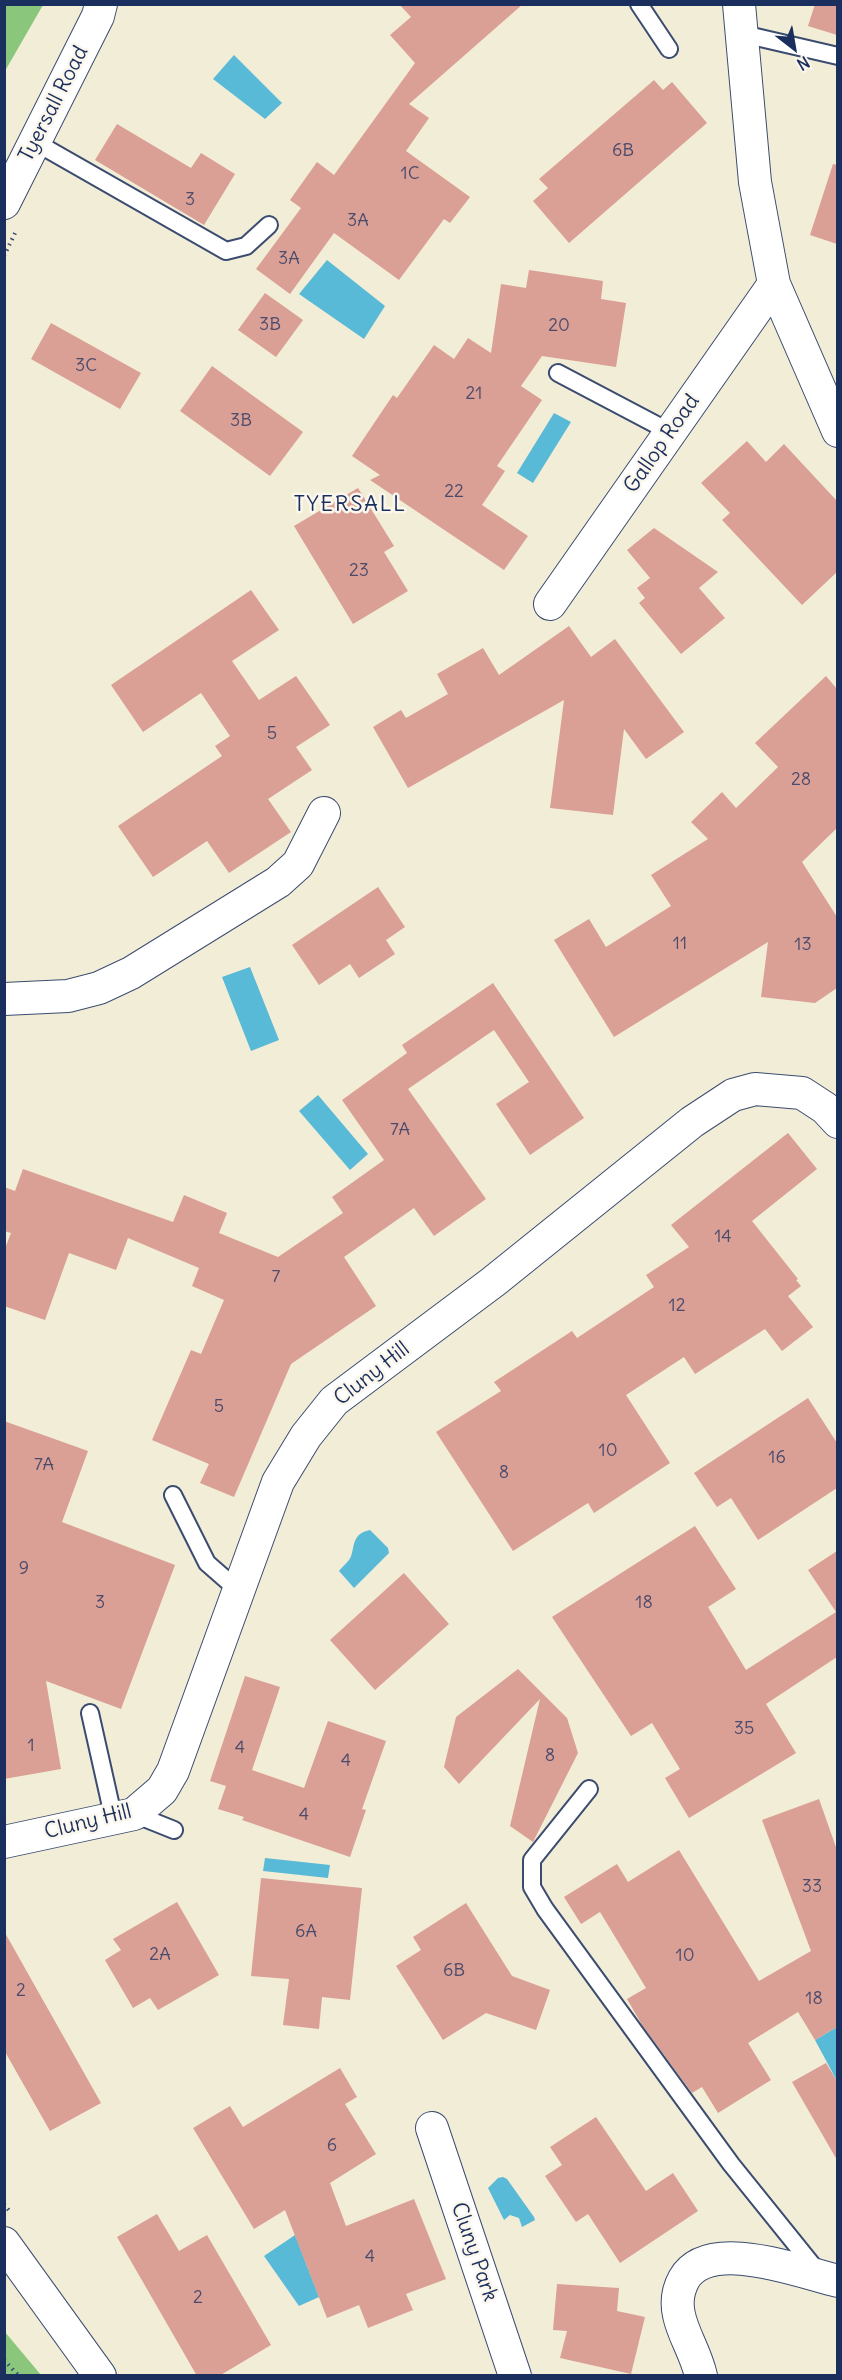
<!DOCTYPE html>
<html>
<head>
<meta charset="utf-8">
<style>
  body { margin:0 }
  #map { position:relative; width:842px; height:2380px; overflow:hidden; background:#f2edd7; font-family:Delius,sans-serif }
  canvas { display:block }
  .frame { position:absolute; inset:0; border:6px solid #1b2f5e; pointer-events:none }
  .north { position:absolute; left:764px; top:18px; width:60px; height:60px; -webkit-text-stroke:4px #fbf7ec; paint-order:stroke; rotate:149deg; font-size:16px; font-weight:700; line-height:24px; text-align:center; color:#1b2f5e }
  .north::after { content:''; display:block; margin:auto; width:21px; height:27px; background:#1b2f5e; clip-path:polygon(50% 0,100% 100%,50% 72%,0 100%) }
</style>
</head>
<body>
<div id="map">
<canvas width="842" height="2380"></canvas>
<div class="frame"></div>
<div class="north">N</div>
</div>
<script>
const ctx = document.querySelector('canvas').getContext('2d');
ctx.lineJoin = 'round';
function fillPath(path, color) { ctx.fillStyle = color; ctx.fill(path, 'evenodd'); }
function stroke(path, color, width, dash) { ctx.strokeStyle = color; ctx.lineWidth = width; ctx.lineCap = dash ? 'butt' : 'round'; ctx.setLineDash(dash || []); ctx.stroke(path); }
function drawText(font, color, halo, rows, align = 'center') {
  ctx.font = font + ' Delius,sans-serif'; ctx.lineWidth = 5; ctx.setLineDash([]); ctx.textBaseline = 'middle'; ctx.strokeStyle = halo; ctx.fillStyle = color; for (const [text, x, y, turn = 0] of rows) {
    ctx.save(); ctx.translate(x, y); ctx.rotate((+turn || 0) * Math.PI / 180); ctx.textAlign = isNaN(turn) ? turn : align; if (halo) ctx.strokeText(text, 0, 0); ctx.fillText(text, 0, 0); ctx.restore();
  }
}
fillPath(new Path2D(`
  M5,4L43,5L5,71L4,5Z
  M5,2332L41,2375H5Z`), '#8ac77d');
fillPath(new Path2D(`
  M234,55L282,103L265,119L213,79Z
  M327,260L385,306L364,339L299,294Z
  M554,413L571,422L533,483L517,473Z
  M250,967L279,1040L251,1051L222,977Z
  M318,1095L368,1154L350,1170L299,1111Z
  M370,1530L388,1548L389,1553L354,1588L339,1571C342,1567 346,1564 349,1560C356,1551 349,1534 370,1530Z
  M265,1858L330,1865L328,1878L263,1871Z
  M837,2027V2081L815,2040Z
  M503,2177L507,2179L534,2217L535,2220L522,2227L519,2218L510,2215L504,2220L488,2188L498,2178Z
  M295,2235L319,2297L299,2306L264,2256Z`), '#58bad6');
fillPath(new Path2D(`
  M399,4H523L409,104L429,118L406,151L470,197L450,223L444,219L399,280L334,233L290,294L256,269L301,208L290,200L317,162L334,175L415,63L390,35L411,17Z
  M815,4H837V35L808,26Z
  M654,80L663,90L672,82L707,123L569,243L533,201L548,188L539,179Z
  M117,124L191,168L201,153L235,174L204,225L95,160Z
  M833,164L837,165V244L810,235Z
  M529,270L603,281L601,299L626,303L616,367L542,356L521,386L542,400L497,466L505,471L482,505L528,536L504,570L370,480L380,475L352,456L393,395L397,398L434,345L454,359L468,338L491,353L501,284L526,288Z
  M265,293L303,320L276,357L238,330Z
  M51,323L141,373L120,409L31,359Z
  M212,366L303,432L270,476L180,411Z
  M747,441L766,462L784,444L837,501V572L802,605L722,520L730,513L701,483Z
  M358,488L394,546L384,552L408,591L353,624L294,526Z
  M654,528L718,572L699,588L725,618L681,654L639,603L645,598L637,588L650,578L627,550Z
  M251,590L279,630L232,661L259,700L296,676L330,725L296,747L312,770L268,799L291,832L229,873L207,841L153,877L118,826L222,756L215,746L230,736L201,693L143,732L111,685Z
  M569,626L591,657L615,639L684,732L646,759L624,729L613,815L550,808L564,700L408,788L373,727L401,710L406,718L448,694L437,674L483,648L499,675Z
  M826,676L837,689V828L802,862L837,917V988L815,1003L761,997L768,942L614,1037L554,940L589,919L606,947L671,906L651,875L708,839L691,822L722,792L736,808L778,767L755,743Z
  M378,887L405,927L386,940L395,954L359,978L350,964L319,985L292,945Z
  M493,983L584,1118L530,1155L496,1104L529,1082L494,1030L408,1089L486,1199L434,1236L414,1208L344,1257L376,1306L291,1364L234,1497L200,1483L209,1464L152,1440L191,1350L201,1354L224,1300L192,1286L199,1268L128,1238L116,1270L69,1253L45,1320L4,1306V1251L11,1233L4,1231V1187L15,1191L23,1169L173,1222L184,1195L227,1213L219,1233L278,1257L343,1213L332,1197L384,1160L342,1100L407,1053L402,1045Z
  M788,1133L817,1169L752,1221L798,1279L796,1280L801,1286L788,1296L813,1327L782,1351L765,1329L695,1374L684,1357L626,1395L670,1463L594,1513L588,1503L513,1551L436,1432L501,1391L494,1382L572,1331L577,1338L654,1287L646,1275L689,1247L671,1225Z
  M808,1398L837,1443V1488L758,1540L731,1498L717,1507L694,1473Z
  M4,1421L88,1451L62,1522L175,1565L121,1709L46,1681L61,1769L4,1779Z
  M695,1526L736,1589L708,1607L746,1670L836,1612L808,1570L837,1551V1657L766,1704L796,1753L689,1818L665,1778L680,1769L652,1723L631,1736L552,1617Z
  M404,1573L449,1624L375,1690L330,1640Z
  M518,1669L567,1718L578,1753L533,1842L510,1826L540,1699L459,1784L444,1767L456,1717Z
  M245,1676L280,1687L252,1770L304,1788L328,1721L386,1741L362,1809L366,1810L350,1857L242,1820L244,1817L218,1809L226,1786L210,1781Z
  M819,1799L837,1850V2027L815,2040L798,2012L748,2043L771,2080L718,2113L702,2087L692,2093L642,2025L627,1999L646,1988L600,1912L581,1924L564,1897L617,1864L628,1882L679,1850L759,1981L811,1951L762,1820Z
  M261,1878L362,1888L350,2000L322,1997L319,2029L283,2025L289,1979L251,1976Z
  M177,1902L219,1975L158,2010L150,1998L133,2008L105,1960L121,1950L113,1939Z
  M466,1903L512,1976L550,1990L536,2030L486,2013L443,2040L396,1966L421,1950L413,1937Z
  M4,1931L101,2103L50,2131L4,2050Z
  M826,2063L837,2081V2160L792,2082Z
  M340,2068L357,2097L345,2104L376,2154L330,2183L346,2226L414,2199L446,2279L406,2294L413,2310L368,2328L359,2305L327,2318L285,2210L254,2229L193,2128L230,2106L243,2127Z
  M596,2117L646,2191L673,2173L698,2211L620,2263L588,2214L576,2222L545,2176L562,2165L550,2147Z
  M157,2214L179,2251L207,2235L271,2345L219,2376H197L117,2237Z
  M557,2284L619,2288L617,2311L645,2317L631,2374L560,2358L567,2331L553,2330Z`), '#da9f95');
const service = new Path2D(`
  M639,4L669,49
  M743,34L838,56
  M35,142L226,251L246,246L269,225
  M558,373L670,432
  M173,1495L207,1563L239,1591
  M90,1713L114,1820
  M589,1789L532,1860V1887L545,1909L731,2164L818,2272
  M134,1814L174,1830`);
const minor = new Path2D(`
  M739,4L755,182L774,284L838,431
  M4,203L98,16L101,4
  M550,604L774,284
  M4,999L68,996L99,988L131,973L278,882L298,864L324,813
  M4,1842L134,1814L162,1790L173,1771L278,1482L306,1436L334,1401L493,1282L692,1122L733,1095L755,1089L802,1093L825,1108L838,1122
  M432,2128L515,2376
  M4,2243L100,2376
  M701,2376C696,2353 683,2335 679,2315C676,2302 678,2290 684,2279C709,2236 800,2272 838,2281`);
stroke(service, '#3b4c70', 20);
stroke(minor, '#3b4c70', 34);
stroke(new Path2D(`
  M4,256L16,231
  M4,2204L11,2213
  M4,2360L19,2376`), '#3b4c70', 4, [1.5, 4.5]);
stroke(service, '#fff', 16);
stroke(minor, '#fff', 32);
drawText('18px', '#4b4b6c', null, [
  ["6B",623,151],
  ["1C",410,174],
  ["3",190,200],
  ["3A",358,221],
  ["3A",289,259],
  ["3B",270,325],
  ["20",559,326],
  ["3C",86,366],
  ["21",474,394],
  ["3B",241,421],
  ["22",454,492],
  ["23",359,571],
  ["5",272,734],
  ["28",801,780],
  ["11",680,944],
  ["13",803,945],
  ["7A",400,1130],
  ["14",723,1237],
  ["7",276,1277],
  ["12",677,1306],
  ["5",219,1407],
  ["10",608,1451],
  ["16",777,1458],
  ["7A",44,1465],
  ["8",504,1473],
  ["9",24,1569],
  ["3",100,1603],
  ["18",644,1603],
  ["35",744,1729],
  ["1",31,1746],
  ["4",240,1748],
  ["8",550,1756],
  ["4",346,1761],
  ["4",304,1815],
  ["33",812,1887],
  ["6A",306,1932],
  ["2A",160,1955],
  ["10",685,1956],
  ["6B",454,1971],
  ["2",21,1991],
  ["18",814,1999],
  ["6",332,2146],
  ["4",370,2257],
  ["2",198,2298]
]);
drawText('21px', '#1b2f5e', '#fbf7ec', [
  ["Tyersall Road",54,104,-63],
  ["Gallop Road",662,444,-55],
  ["Cluny Hill",372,1374,-38],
  ["Cluny Hill",88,1822,-14],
  ["Cluny Park",474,2252,71]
]);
ctx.letterSpacing = '1.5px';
drawText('22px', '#1b2f5e', '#fbf7ec', [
  ["TYERSALL",350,505]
]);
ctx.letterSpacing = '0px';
</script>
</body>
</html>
